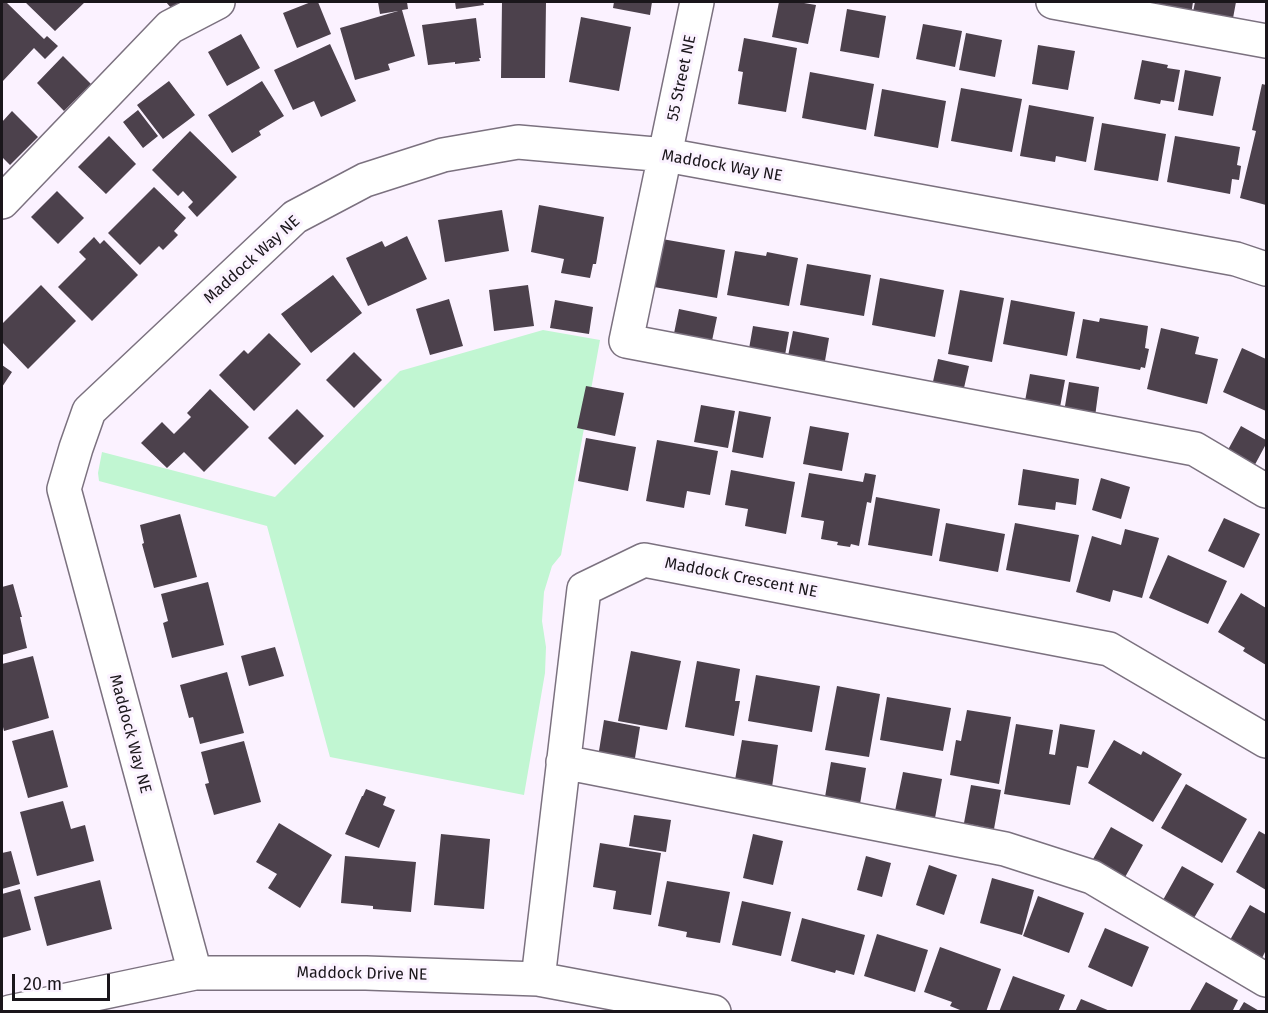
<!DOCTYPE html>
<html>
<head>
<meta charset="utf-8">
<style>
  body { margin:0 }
  #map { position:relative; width:1268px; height:1013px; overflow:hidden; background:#fbf2ff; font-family:"Fira Sans",sans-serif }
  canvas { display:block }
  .frame { position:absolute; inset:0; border:3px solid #1a161b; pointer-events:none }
  .scale { position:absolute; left:12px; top:974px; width:98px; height:27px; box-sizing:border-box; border:3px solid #1a161b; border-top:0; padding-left:8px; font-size:18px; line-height:21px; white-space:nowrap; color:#1a161b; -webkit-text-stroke:4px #fbf2ff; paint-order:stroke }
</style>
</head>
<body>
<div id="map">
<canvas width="1268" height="1013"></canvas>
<div class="frame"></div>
<div class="scale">20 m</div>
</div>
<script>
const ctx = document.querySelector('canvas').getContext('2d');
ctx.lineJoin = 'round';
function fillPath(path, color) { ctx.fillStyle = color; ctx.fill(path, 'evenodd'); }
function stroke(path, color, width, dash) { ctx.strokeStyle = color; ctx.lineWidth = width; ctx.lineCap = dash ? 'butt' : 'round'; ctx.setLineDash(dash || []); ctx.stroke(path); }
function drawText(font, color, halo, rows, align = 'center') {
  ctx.font = font + ' "Fira Sans",sans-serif'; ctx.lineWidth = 6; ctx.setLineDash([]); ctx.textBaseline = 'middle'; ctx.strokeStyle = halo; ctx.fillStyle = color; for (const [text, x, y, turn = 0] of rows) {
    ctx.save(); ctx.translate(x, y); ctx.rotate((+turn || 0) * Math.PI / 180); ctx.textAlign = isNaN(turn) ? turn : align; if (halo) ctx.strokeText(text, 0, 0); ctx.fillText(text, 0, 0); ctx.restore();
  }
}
fillPath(new Path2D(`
  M543,330L600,340L561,555L552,566L544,592L542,621L546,647L545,673L524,795L330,757L267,526L99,481L98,473L102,452L275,497L400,371Z`), '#c1f6d2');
fillPath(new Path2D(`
  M4,2H6L44,39L47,36L58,46L45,59L34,48L2,82V4Z
  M25,2H85L55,31Z
  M166,2H203L177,15Z
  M311,2H318L331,34L297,48L283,13Z
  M378,2H407L408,9L402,10L415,56L388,64L390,70L355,80L340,28L398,11L380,14Z
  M455,2H483L484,5L456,9Z
  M502,2H546L545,78H501Z
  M614,2H652L650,15L613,8Z
  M779,2H798L816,5L808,44L772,37Z
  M1153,2H1193L1190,21L1150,14Z
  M1195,2H1236L1231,29L1191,22Z
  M847,9L886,16L879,58L840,51Z
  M581,17L631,27L619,91L569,82Z
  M476,18L481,58H479L480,61L455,64V62L428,65L422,25Z
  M923,24L962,31L955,67L916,59Z
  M966,33L1002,40L995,77L959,70Z
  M241,34L260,68L227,86L208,52Z
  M744,38L797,48L786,112L738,104L743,72L738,71Z
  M330,44L356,101L321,117L314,101L293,110L274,70Z
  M1038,45L1075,51L1068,90L1032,84Z
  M63,56L91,84L64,111L37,83Z
  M1142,60L1168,65L1167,68L1180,70L1174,102L1161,100L1160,104L1134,99Z
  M1185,70L1221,77L1213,116L1178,110Z
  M810,72L874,84L866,130L802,118Z
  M169,81L195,115L163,139L137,105Z
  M262,81L284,116L259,131L261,135L232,153L208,115Z
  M1262,84L1266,85V205L1240,198L1256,131L1252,130Z
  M961,88L1022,99L1012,152L951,141Z
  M882,89L946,101L938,148L874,136Z
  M1029,105L1094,117L1086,162L1056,156L1055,162L1020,156Z
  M138,110L158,136L143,148L123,122Z
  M12,111L38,137L10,165L2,157V122Z
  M1102,123L1166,134L1158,181L1094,170Z
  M190,131L237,177L197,217L188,207L193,202L183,191L178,196L152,170Z
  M109,136L136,164L106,194L78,167Z
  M1175,136L1240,147L1237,165L1241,166L1239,180L1232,179L1230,194L1167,182Z
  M154,187L186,218L174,231L178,235L163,250L159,246L140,265L108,233Z
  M57,191L84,218L58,244L31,217Z
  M539,205L604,217L596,264H593L590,278L561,273L564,259L531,252Z
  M502,210L509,251L445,262L438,220Z
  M407,236L427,279L368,306L346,258L382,241L385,247Z
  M94,237L100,244L104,240L138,275L92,321L58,287L86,259L79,252Z
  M662,239L725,250L717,298L654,287Z
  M735,251L766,256L767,252L798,258L789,306L727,295Z
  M807,264L871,275L864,316L800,305Z
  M333,275L362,313L311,353L281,314Z
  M880,278L944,290L935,337L872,325Z
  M41,285L76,321L28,369L2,342V324Z
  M528,285L534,326L494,331L489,290Z
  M960,290L1004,298L992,362L948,354Z
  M449,299L463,346L430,355L416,309Z
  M555,300L593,307L589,334L550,328Z
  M1011,300L1075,312L1067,356L1003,344Z
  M679,309L717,317L709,355L671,348Z
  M1100,318L1148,326L1145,348L1149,349L1145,368L1141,367L1140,370L1076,358L1083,319L1099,322Z
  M753,326L789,332L783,367L747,360Z
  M1161,328L1199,337L1195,354L1218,359L1207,404L1147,389Z
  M793,331L829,338L822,378L785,371Z
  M269,333L301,364L254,411L219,375L244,350L248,354Z
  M1242,348L1266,359V411L1223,392Z
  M354,352L382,380L354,408L326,380Z
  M938,359L969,366L961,401L930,395Z
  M2,365L12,372L2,387Z
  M1030,374L1065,380L1058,418L1023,412Z
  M1069,382L1099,387L1094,424L1063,418Z
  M586,386L624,393L615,436L577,428Z
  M210,389L249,427L204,472L184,452L167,468L141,443L162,422L174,434L191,417L187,413Z
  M701,405L735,411L728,448L694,442Z
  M297,409L324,436L295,465L268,438Z
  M739,411L771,417L763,458L732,452Z
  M810,426L849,433L842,471L803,464Z
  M1241,426L1266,440V444L1251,472L1224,457Z
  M586,438L636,447L628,491L578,481Z
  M657,440L718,451L710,495L687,491L684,508L646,501Z
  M1023,469L1079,479L1076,505L1056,502L1055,510L1018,505Z
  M731,470L795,482L786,534L745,526L748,509L725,505Z
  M809,473L863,482L865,473L876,475L871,503L867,502L859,546L851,544L850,547L837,545L838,542L821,539L824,521L801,517Z
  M1101,478L1130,487L1121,519L1092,510Z
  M876,497L940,509L932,556L868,545Z
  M180,514L197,577L154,588L142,544L144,543L140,525Z
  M1224,518L1260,534L1244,568L1208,551Z
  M946,523L1005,534L998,572L939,561Z
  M1015,523L1079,535L1070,582L1006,570Z
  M1125,529L1159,538L1142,598L1113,590L1110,602L1076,592L1092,536L1121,545Z
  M1168,555L1227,581L1208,624L1149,598Z
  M208,582L224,645L172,658L163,623L168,621L161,594Z
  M13,584L22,617H20L27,648L2,655V587Z
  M1241,593L1266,608V665L1243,651L1245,648L1218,632Z
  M275,647L284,676L249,686L241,656Z
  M631,651L681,661L667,730L618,721Z
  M33,656L49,718L4,731L2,723V664Z
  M697,661L740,669L735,701H740L734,736L685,727Z
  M227,672L244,733L200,744L193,717L189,718L180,685Z
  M756,675L820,686L812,732L748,721Z
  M837,686L880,694L869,757L825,750Z
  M887,697L951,708L943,751L880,740Z
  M967,710L1011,717L999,784L950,775L956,740L961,741Z
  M604,720L640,727L634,764L598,757Z
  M1016,724L1053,730L1049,754L1055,755L1060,724L1095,730L1088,768L1077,766L1070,805L1004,794Z
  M53,730L68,787L28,798L12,741Z
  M742,740L778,745L772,787L735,780Z
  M1114,740L1141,755L1143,751L1182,774L1153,822L1088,783Z
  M244,741L261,802L214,815L205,784L209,783L201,752Z
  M831,762L866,768L860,804L825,797Z
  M903,772L942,779L935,818L895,811Z
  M1186,784L1247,819L1222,863L1161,828Z
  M971,785L1001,790L994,829L964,823Z
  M366,789L386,797L383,805L395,810L379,848L345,834L362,796H363Z
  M63,801L71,829L85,825L94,861L37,876L20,812Z
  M634,815L671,820L666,852L629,846Z
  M279,823L332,855L300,908L268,888L277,874L256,862Z
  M1111,827L1143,845L1124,879L1092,861Z
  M1259,831L1266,835V890L1236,872Z
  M441,834L490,839L484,909L434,905Z
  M753,834L783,841L773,885L743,878Z
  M600,843L661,853L651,915L613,909L616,891L593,887Z
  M11,851L20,884L2,889V853Z
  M345,856L416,862L411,912L373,909V906L341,903Z
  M866,856L891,863L882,897L857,890Z
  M929,865L957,875L944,915L916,905Z
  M1182,866L1214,884L1194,918L1163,900Z
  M992,878L1034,890L1022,935L980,923Z
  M100,880L112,929L47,946L34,897Z
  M667,881L730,892L720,943L686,937L687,932L658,926Z
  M20,889L31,930L2,938V894Z
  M1038,896L1084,913L1069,953L1023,936Z
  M742,901L791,912L781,956L732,945Z
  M1250,905L1266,914V950L1262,958L1230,940Z
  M802,918L865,935L854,975L836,970L835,973L791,961Z
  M1105,928L1149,947L1132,987L1088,967Z
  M877,934L928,950L915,992L864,976Z
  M940,947L1001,969L986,1012H965L950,1006L952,1002L924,992Z
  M1013,976L1065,995L1058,1012H999Z
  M1206,982L1238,1000L1232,1012H1189Z
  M1081,999L1110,1011V1012H1075Z
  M1244,1002L1261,1012H1238Z`), '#4c414c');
const minor = new Path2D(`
  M697,2L626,341L1195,449L1266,491
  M1053,2L1266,41
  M2,202L170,27L218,2
  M563,762L1005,849L1092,877L1266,980
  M195,973L64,489L76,448L89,411L295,217L365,180L443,155L518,142L666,155L1236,259L1266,269
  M538,979L584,589L644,560L1109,649L1266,741
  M10,1012L195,973H366L538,979L714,1012`);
stroke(minor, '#7b717f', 36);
stroke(minor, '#fff', 33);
drawText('16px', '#1a161b', '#fbf2ff', [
  ["55 Street NE",682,78,-78],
  ["Maddock Way NE",722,166,10],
  ["Maddock Way NE",252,260,-42],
  ["Maddock Crescent NE",741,578,11],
  ["Maddock Way NE",130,734,75],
  ["Maddock Drive NE",362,974,1]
]);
</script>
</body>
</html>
